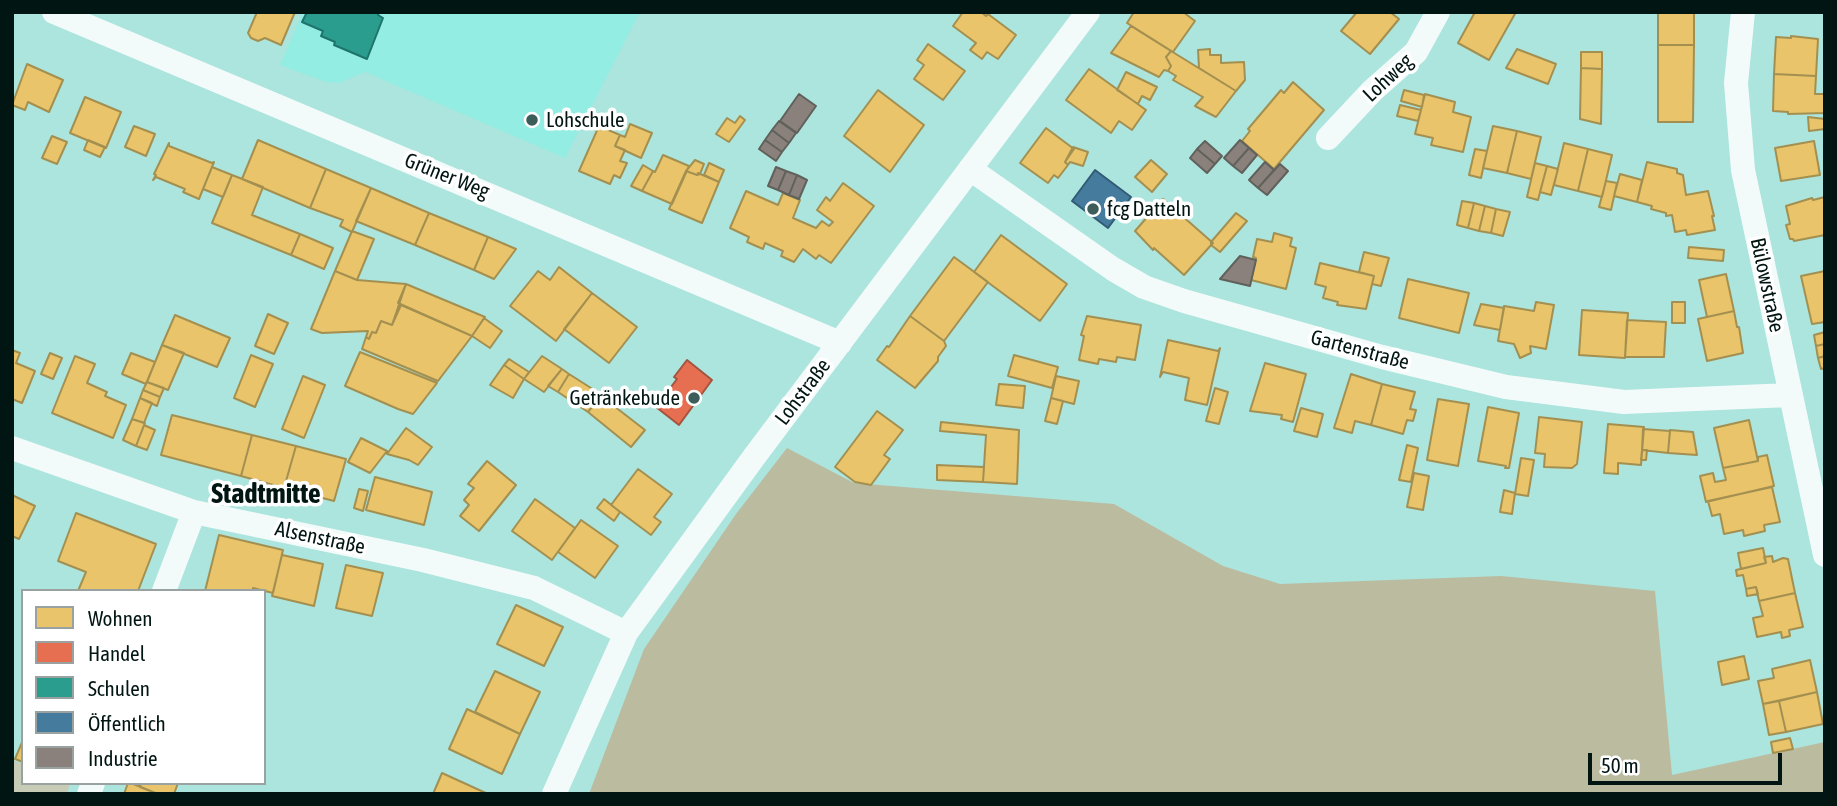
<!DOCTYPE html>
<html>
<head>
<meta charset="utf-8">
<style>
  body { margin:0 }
  #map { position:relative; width:1837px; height:806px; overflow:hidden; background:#ace4de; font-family:"Asap Condensed",sans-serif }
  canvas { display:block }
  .frame { position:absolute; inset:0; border:14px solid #011513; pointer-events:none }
  .legend { position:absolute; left:21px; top:589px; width:245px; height:196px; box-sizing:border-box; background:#fff; border:2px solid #99a1a1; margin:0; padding:9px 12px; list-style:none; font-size:21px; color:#011513 }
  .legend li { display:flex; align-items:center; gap:14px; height:35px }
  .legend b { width:35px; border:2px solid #99a1a1 }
  .scale { position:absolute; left:1588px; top:753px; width:194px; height:32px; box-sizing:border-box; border:4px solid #011513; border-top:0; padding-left:9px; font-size:21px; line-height:24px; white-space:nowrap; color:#011513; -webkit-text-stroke:5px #fff; paint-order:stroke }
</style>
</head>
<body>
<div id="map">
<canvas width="1837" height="806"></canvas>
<div class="frame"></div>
<ul class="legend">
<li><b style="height:19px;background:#e9c46a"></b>Wohnen</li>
<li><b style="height:19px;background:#e76f51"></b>Handel</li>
<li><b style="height:19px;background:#2a9d8f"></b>Schulen</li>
<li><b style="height:19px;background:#457b9d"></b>Öffentlich</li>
<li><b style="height:19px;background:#8a817c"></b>Industrie</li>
</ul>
<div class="scale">50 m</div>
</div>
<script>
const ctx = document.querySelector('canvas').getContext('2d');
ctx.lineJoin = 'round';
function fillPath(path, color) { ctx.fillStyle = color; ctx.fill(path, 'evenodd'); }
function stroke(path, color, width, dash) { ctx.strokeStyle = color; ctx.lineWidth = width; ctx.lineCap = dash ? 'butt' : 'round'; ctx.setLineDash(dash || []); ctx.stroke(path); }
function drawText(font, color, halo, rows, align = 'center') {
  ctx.font = font + ' "Asap Condensed",sans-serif'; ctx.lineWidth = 7; ctx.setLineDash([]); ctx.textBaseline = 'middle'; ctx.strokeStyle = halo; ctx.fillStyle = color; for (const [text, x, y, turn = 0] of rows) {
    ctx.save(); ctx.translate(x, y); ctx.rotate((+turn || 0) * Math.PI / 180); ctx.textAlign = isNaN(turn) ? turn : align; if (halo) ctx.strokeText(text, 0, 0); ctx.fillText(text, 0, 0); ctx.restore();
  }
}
fillPath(new Path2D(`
  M303,12H640L565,158L365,72L339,83L326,82L280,65Z`), '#93ede2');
fillPath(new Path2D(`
  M12,760L23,764V783H70L67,794H12Z`), '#c7ccb7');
fillPath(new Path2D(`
  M787,448L854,483L1114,504L1223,566L1280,584L1501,576L1655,591L1672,775L1825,742V794H589L644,649L736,514Z`), '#bbbb9f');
const homes = new Path2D(`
  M257,12H295L281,45L265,38L258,41L251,38L248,33Z
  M963,12H981L986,16L988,14L1016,35L998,59L987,52L982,59L970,50L976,43L953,26Z
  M1134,12H1183L1195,21L1173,52L1127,23Z
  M1357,12H1390L1399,19L1370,54L1341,31Z
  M1475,12H1516L1489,60L1458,43Z
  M1658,12H1694V45H1658Z
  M1131,26L1171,51L1166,57L1171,66L1168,71L1164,70L1159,77L1111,53Z
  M1791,36L1818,39L1816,76L1774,74L1776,37L1791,38Z
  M928,44L965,71L943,100L914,79L924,65L917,60Z
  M1658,45H1694L1693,122H1658Z
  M1210,49V55H1221V63L1244,62L1245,80L1236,91L1199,68L1198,50Z
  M1517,49L1556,64L1548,84L1506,68Z
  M1171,51L1236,91L1216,117L1195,106L1203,97L1173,80L1176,76L1168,71L1171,66L1166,57Z
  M1581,52H1602V69L1581,68Z
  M27,64L63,80L49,112L28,102L25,110L12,105Z
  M1581,68L1602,69L1601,124L1580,119Z
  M1089,69L1146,110L1132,130L1119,121L1111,133L1066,100Z
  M1126,72L1157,87L1150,100L1142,96L1138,104L1117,90Z
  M1774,74L1816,76L1815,94H1825V113L1788,114V112L1773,111Z
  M1293,82L1324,110L1274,169L1242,141L1250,131L1248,129L1281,90L1284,93Z
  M878,90L924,125L890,172L844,136Z
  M1404,90L1424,95L1422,107L1401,101Z
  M1425,94L1455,102L1453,112L1471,117L1463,152L1431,145L1433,138L1415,134Z
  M85,97L121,112L106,148L70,133Z
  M1400,105L1421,110L1418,121L1397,116Z
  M740,116L745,120L729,142L716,134L727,118L735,123Z
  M1808,117L1825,119V129L1809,131Z
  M630,124L652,133L641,158L615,146L620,135L625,137Z
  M134,126L155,134L146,156L125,147Z
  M599,126L620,135L615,146L625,150L620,161L627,163L620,178L614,175L610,184L579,171Z
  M1493,126L1517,131L1507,173L1483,168Z
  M1046,128L1074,149L1065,162L1068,165L1058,178L1054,175L1048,183L1020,163Z
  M1517,131L1541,137L1531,179L1507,173Z
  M52,136L67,142L57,164L42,158Z
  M88,140L105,147L100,157L84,150Z
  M258,140L326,169L310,208L242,179Z
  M1814,141L1820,175L1781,181L1775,148Z
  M169,143V146L212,163L214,162L199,199L183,192L185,189L156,177L153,180L156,175L154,174Z
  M1564,143L1588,149L1578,191L1554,185Z
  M1073,147L1088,152L1083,166L1070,162L1068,165L1065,162Z
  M1475,149L1487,151L1481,178L1469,175Z
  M1588,149L1612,155L1602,197L1578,191Z
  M663,155L689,166L672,204L642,191L653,171L655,172Z
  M695,160L704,164L700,174L697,175L686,171Z
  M1151,160L1167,174L1152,192L1135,177Z
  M1647,162L1677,169V173L1683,175L1686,195L1708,191L1714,216H1712L1715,230L1687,235L1686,230L1675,232L1672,215L1666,216V213L1651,209L1652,206L1637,202Z
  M709,163L724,170L719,182L704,175Z
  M1535,163L1547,166L1538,200L1527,197Z
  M643,165L653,171L642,191L631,186Z
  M1547,166L1558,169L1551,195L1540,192Z
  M212,167L232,175L223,197L203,189Z
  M326,169L371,188L352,232L340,226L343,220L310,208Z
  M686,171L697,175L698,173L719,182L702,223L669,209Z
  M1620,174L1642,180L1637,202L1614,196Z
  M232,175L263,187L252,215L300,234L291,255L212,223Z
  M1606,181L1617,183L1611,210L1599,207Z
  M843,183L874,206L831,263L819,255L816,259L803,249L794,262L781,256L783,251L765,243L763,249L747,242L749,237L730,228L746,191L778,205L783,193L800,200L793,218L816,228L822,221L829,226L833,222L817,210L826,197L830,201Z
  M371,188L429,213L415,245L356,221Z
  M1825,197V235L1794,241L1793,239H1790L1786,225L1790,224L1786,206L1812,198L1813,200Z
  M1163,199L1213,243L1184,275L1154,248L1153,250L1135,231Z
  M1462,201L1474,203L1468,228L1457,225Z
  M1474,203L1485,206L1479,231L1468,228Z
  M1485,206L1496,209L1491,233L1479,231Z
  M1496,209L1510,212L1503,236L1491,233Z
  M429,213L488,237L474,270L415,245Z
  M1236,213L1247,221L1220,252L1211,245V242Z
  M352,231L374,239L357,280L335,271Z
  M1274,233L1292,238L1290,246L1296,248L1286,289L1251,280L1256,258L1253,257L1257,239L1272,242Z
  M300,234L333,248L324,269L291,255Z
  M1001,235L1067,284L1040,321L974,272Z
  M488,237L516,249L494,279L474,270Z
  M1689,247L1724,250L1723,261L1688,258Z
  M1364,252L1389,258L1381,286L1372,284L1374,276L1359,272Z
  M954,257L988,282L944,341L910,316Z
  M1320,263L1374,276L1366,309L1337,305L1338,302L1323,298L1326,287L1315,284Z
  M559,267L592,293L556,341L510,306L538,271L550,280Z
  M335,271L357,280L406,284L392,325L381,321L376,333L372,332L369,339L366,337L368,331L322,333L311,329Z
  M1825,271V322L1812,324L1801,276Z
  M1726,274L1734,311L1707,317L1699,280Z
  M1408,279L1469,293L1459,333L1399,318Z
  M406,284L485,317L472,336L398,303Z
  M592,293L637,327L609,363L564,329Z
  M1536,302L1554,305L1546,349L1530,346L1531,353L1520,358L1514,344L1498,341L1504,306L1534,311Z
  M1672,302H1685V323H1672Z
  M1481,304L1504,308L1500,330L1474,325Z
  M401,305L472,336L438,381L362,349L366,337L369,339L372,332L376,333L381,321L392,325Z
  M1582,310L1628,313L1625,358L1579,355Z
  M1734,311L1737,327H1739L1743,353L1707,361L1698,319Z
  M268,314L288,323L274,354L255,346Z
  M175,315L230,338L217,367L162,345Z
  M910,316L944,341L946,346L938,357V361L915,388L877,360L887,346L889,347Z
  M1087,316L1141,325L1135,360L1117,357L1116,362L1099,359L1098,364L1079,360L1084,336L1081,335Z
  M484,318L502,331L490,348L472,336Z
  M1627,320L1666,322L1664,357H1625Z
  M1825,332V344L1816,346L1814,335Z
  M1168,340L1218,351L1220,348L1207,405L1185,400L1189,378L1163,372L1160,377Z
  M1825,344V356L1818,358L1816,346Z
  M162,345L184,353L168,390L147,382Z
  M12,350L20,353L16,363L35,371L22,403L12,399Z
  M360,352L437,383L413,414L398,409L345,386Z
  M50,353L62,358L53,379L41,374Z
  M131,353L155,362L146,384L122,374Z
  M251,355L273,364L255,407L234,398Z
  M1014,355L1058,367L1052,388L1008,376Z
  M75,356L95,364L87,383L107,392L105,396L126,405L113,438L52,413Z
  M542,356L562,369L544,392L524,379Z
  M1825,356V368L1821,369L1818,358Z
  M509,359L529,372L524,379L504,365Z
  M1265,363L1306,374L1293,422L1281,419L1282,415L1250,411Z
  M504,365L524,379L513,398L490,385Z
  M562,369L569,374L558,392L548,386Z
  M569,374L602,395L588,412L558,392Z
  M1351,374L1382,384L1371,425L1355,421L1352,433L1334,428Z
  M303,376L325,385L304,438L282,429Z
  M1056,376L1079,381L1074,404L1051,398Z
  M147,382L164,388L160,397L143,390Z
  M999,384L1025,386L1023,408L996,405Z
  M1382,384L1415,392L1410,409L1416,410L1413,421L1407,420L1403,434L1371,425Z
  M1215,388L1228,392L1219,424L1206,421Z
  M143,390L160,397L157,406L140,398Z
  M601,396L645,430L631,447L588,412Z
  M140,398L152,403L144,423L132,419Z
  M1051,398L1063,401L1057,424L1045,421Z
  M1438,399L1469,404L1458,466L1427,460Z
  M1488,407L1519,413L1509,468H1505L1506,466L1478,461Z
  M1301,408L1323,414L1317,437L1294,431Z
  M877,411L903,430L884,455L890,459L871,485L855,482L835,467Z
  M172,415L252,435L241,476L161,455Z
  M1539,417L1582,422L1577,464L1572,468L1544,467L1545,454L1535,453Z
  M132,419L145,423L136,446L123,440Z
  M1749,420L1758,461L1723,468L1714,428Z
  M941,422L1019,430L1017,484L983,482L986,435L940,431Z
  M1608,424L1644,427L1641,465L1618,463V474L1604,473Z
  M144,425L155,430L147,450L136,446Z
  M406,428L432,447L418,465L409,460L387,454Z
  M1643,429L1670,431L1668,453L1642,450Z
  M1670,430L1693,432L1697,455L1668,453Z
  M252,435L296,446L284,488L241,476Z
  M361,438L387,451L370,473L348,462Z
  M1407,445L1418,448L1411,482L1399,480Z
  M296,446L346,459L334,501L284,488Z
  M1642,450H1647L1646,460H1641Z
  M1767,455L1774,486L1706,502L1700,476L1713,473L1715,482L1726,480L1723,468L1758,461V457Z
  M1521,458L1534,460L1528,496L1515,494Z
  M487,461L516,485L479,531L460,516L469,505L464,500L474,488L468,484Z
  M937,465L984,467L983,482L937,480Z
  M638,469L672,494L654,517L661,522L651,535L611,505Z
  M1414,473L1429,476L1423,510L1407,507Z
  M375,477L432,492L424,525L366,510Z
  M1772,487L1780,522L1764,525L1765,531L1744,536L1743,530L1724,534L1720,514L1712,516L1708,501Z
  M359,489L368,491L363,511L354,508Z
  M1504,490L1515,493L1512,514L1500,512Z
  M12,495L35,506L19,539L12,536Z
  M535,499L575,528L552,560L512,531Z
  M604,499L620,512L614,521L597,508Z
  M76,513L156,544L138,591H78L86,572L58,561Z
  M581,520L618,546L595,578L558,552Z
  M219,535L283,550L273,593L253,588V591H205Z
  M1763,548L1766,563L1741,569L1738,553Z
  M282,555L323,564L314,606L272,596Z
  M1772,556L1773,562L1783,558L1788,559L1795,593L1759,601L1756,587L1746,589L1743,575L1737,576L1736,570L1766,563L1764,557Z
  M346,565L383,573L372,616L336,608Z
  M1756,587L1758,594L1747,596L1746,589Z
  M1795,593L1803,627L1789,630L1790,636L1782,638L1781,632L1757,637L1753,618L1763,616L1759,601Z
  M516,605L563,627L544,666L497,644Z
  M1744,656L1749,679L1722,685L1718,662Z
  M1810,660L1817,692L1763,704L1758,681L1774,678L1772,669Z
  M495,671L540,692L520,734L475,712Z
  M1817,692L1823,724L1786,732L1779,701Z
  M1779,701L1786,732L1769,735L1763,704Z
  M467,709L520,734L502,774L449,749Z
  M1790,738L1793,749L1773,753L1771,742Z
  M23,740V762L15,759Z
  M442,773L488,794H433Z
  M128,783H131L158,794H124Z
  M141,783H178L174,794H158L140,787Z`);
fillPath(homes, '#e9c46a');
stroke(homes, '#a39050', 2);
const shops = new Path2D(`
  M687,360L712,380L679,425L656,407L677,379L674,377Z`);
fillPath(shops, '#e76f51');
stroke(shops, '#a2543e', 2);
const schools = new Path2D(`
  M307,12H379L378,15L383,18L367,59L334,45L335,42L321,36L323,31L302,22Z`);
fillPath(schools, '#2a9d8f');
stroke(schools, '#1e746a', 2);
const public = new Path2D(`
  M1095,170L1131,197L1108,228L1072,201Z`);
fillPath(public, '#457b9d');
stroke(public, '#315c74', 2);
const industry = new Path2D(`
  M799,94L816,106L797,133L780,121Z
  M779,121L796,133L789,143L772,130Z
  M772,130L789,143L782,152L765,140Z
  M765,140L782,152L776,161L759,149Z
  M1240,140L1249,148L1233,166L1224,158Z
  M1205,141L1222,156L1215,164L1197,149Z
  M1249,148L1257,155L1242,173L1233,166Z
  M1197,149L1215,164L1207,173L1190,158Z
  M1265,162L1274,170L1258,188L1249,180Z
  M1280,164L1288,171L1267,195L1258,188Z
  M776,167L786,171L778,190L768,186Z
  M786,171L797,175L789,195L778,190Z
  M797,175L807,180L799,199L789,195Z
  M1240,256L1256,260L1250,286L1220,279Z`);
fillPath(industry, '#8a817c');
stroke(industry, '#61615c', 2);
stroke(new Path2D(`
  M54,12L840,343
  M1743,12L1736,83L1743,170L1825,555
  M1328,138L1372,91L1416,52L1438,12
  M970,169L1113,269L1144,287L1184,301L1382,357L1506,387L1624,402L1790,395
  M12,448L194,512L423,560L534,588L626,633
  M164,591L194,512
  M89,794L93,783
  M554,794L626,633L754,457L1088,12`), '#f3fbfa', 24);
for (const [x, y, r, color] of [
  [532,120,7,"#3d5d5a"],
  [1093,209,7,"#3d5d5a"],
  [694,398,7,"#3d5d5a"]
]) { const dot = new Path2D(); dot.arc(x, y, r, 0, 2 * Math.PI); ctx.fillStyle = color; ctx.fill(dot); stroke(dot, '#fff', 2.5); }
drawText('21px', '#011513', '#fff', [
  ["Lohweg",1388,78,-43],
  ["Grüner Weg",447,176,22],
  ["Bülowstraße",1767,285,78],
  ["Gartenstraße",1360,350,15],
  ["Lohstraße",803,392,-53],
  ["Alsenstraße",320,538,12]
]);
drawText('21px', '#011513', '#fff', [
  ["Lohschule",546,120],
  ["fcg Datteln",1107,209],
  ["Getränkebude",680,398,"right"]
], 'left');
drawText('bold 28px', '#011513', '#fff', [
  ["Stadtmitte",266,494]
]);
</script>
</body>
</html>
